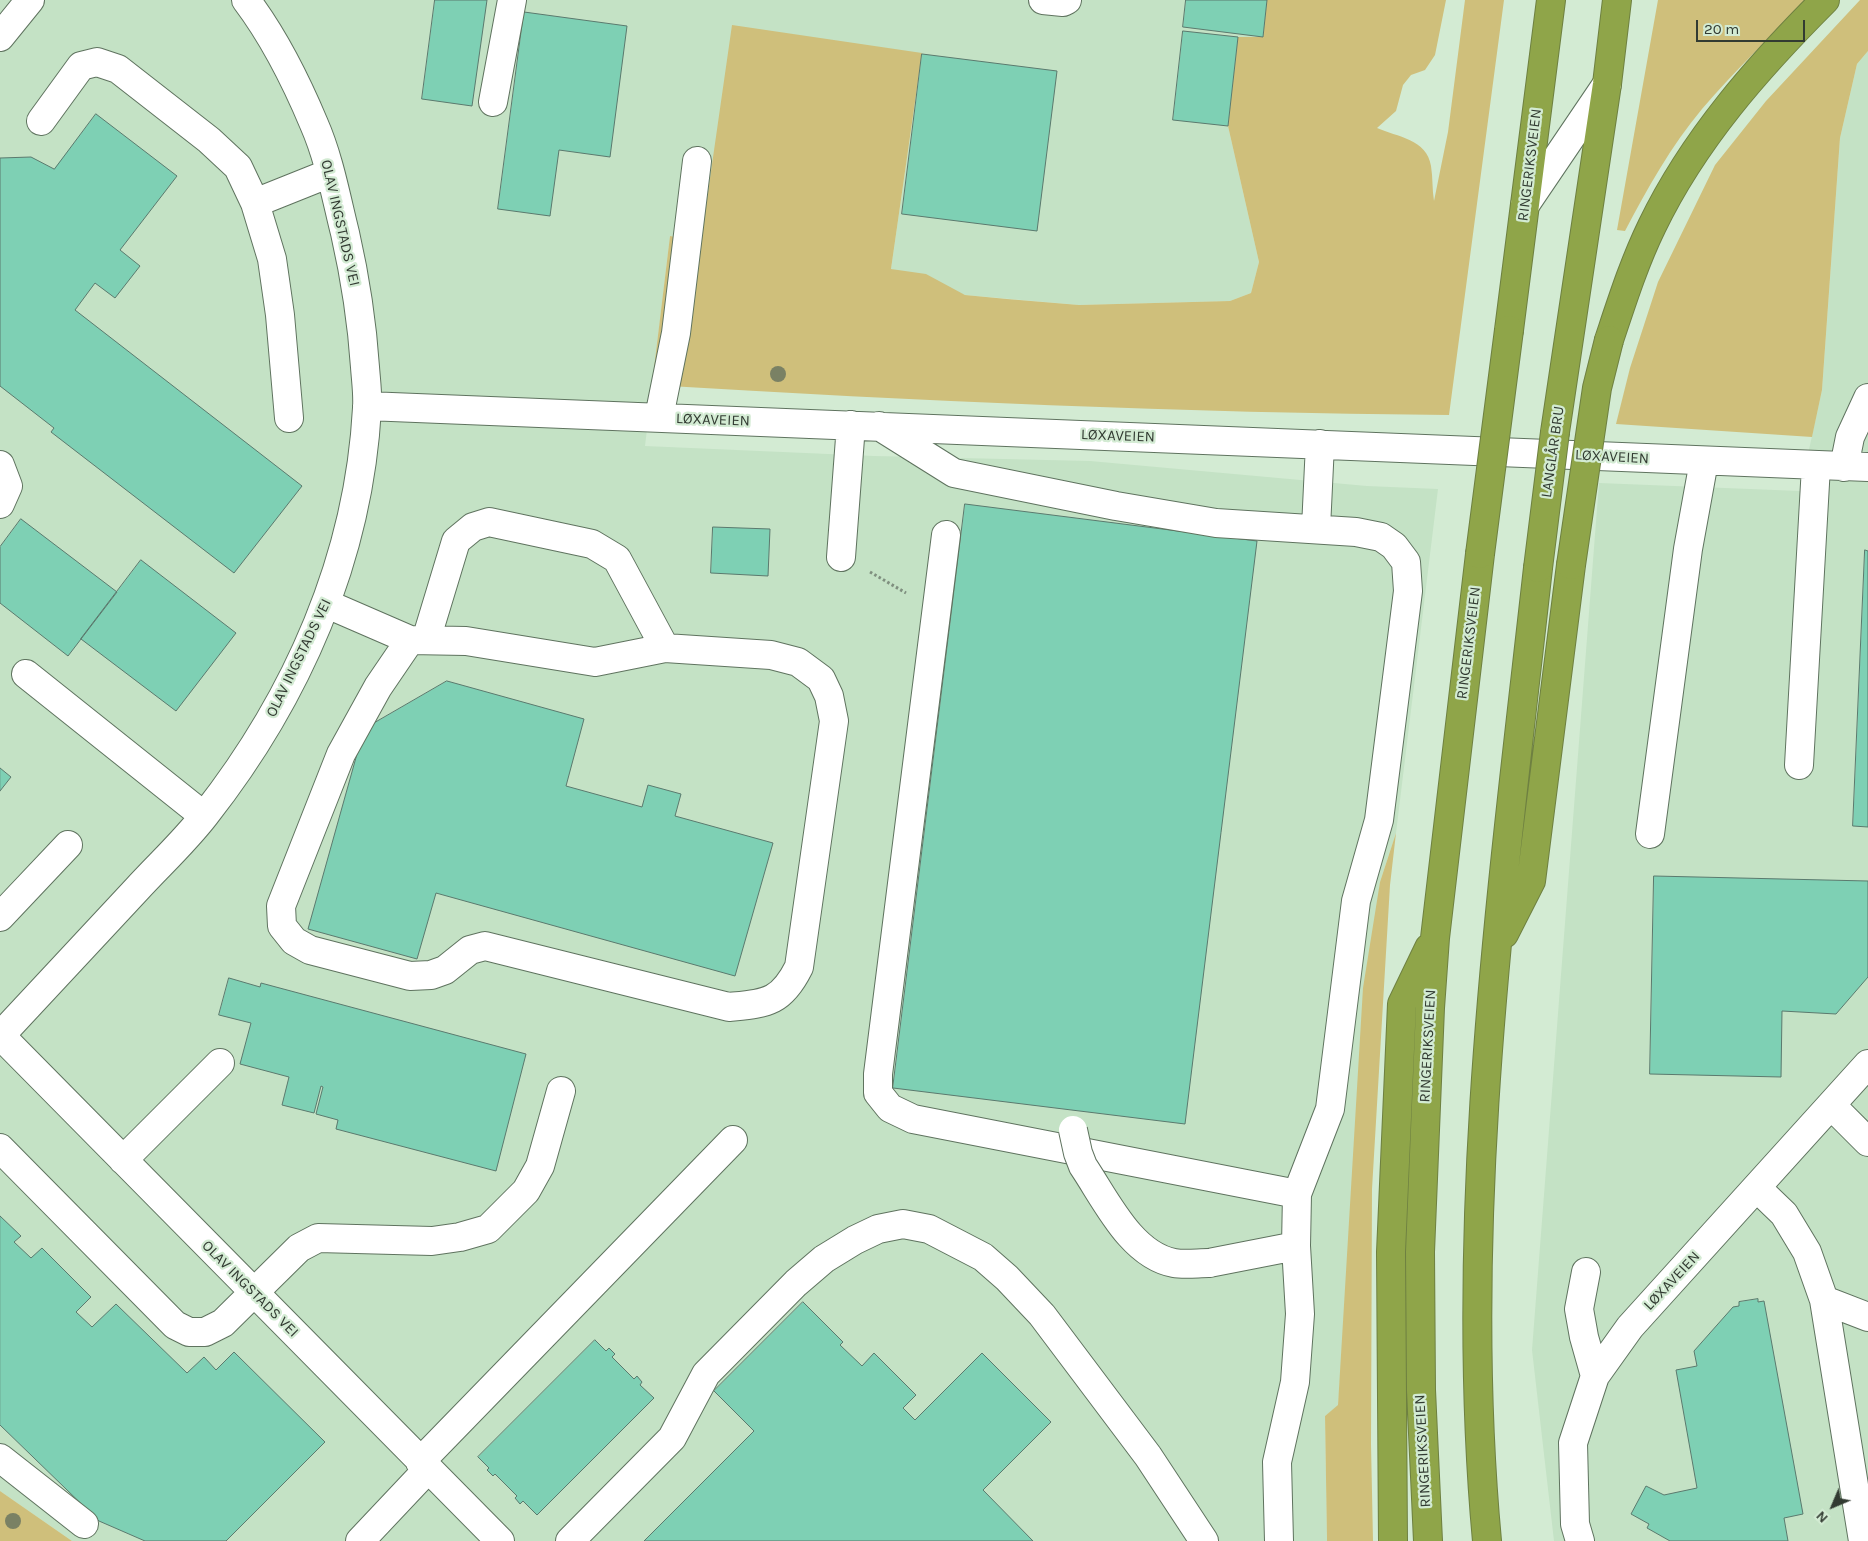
<!DOCTYPE html>
<html>
<head>
<meta charset="utf-8">
<style>
  body { margin:0 }
  #map { position:relative; width:1868px; height:1541px; overflow:hidden; background:#d3ebd3; font-family:Karla,sans-serif }
  canvas { display:block }
  .north { position:absolute; left:1808px; top:1481px; width:50px; height:50px; -webkit-text-stroke:4px #d3ebd3; paint-order:stroke; rotate:225deg; font-size:14px; font-weight:700; line-height:20px; text-align:center; color:#323b32 }
  .north::after { content:''; display:block; margin:auto; width:18px; height:22px; background:#323b32; clip-path:polygon(50% 0,100% 100%,50% 72%,0 100%) }
  .scale { position:absolute; left:1696px; top:20px; width:109px; height:22px; box-sizing:border-box; border:2px solid #323b32; border-top:0; padding-left:6px; font-size:15px; line-height:18px; white-space:nowrap; color:#323b32; -webkit-text-stroke:4px #d3ebd3; paint-order:stroke }
</style>
</head>
<body>
<div id="map">
<canvas width="1868" height="1541"></canvas>
<div class="north">N</div>
<div class="scale">20 m</div>
</div>
<script>
const ctx = document.querySelector('canvas').getContext('2d');
ctx.lineJoin = 'round';
function fillPath(path, color) { ctx.fillStyle = color; ctx.fill(path, 'evenodd'); }
function stroke(path, color, width, dash) { ctx.strokeStyle = color; ctx.lineWidth = width; ctx.lineCap = dash ? 'butt' : 'round'; ctx.setLineDash(dash || []); ctx.stroke(path); }
function drawText(font, color, halo, rows, align = 'center') {
  ctx.font = font + ' Karla,sans-serif'; ctx.lineWidth = 4.5; ctx.setLineDash([]); ctx.textBaseline = 'middle'; ctx.strokeStyle = halo; ctx.fillStyle = color; for (const [text, x, y, turn = 0] of rows) {
    ctx.save(); ctx.translate(x, y); ctx.rotate((+turn || 0) * Math.PI / 180); ctx.textAlign = isNaN(turn) ? turn : align; if (halo) ctx.strokeText(text, 0, 0); ctx.fillText(text, 0, 0); ctx.restore();
  }
}
fillPath(new Path2D(`
  M0,0H1267L1263,37H1239L1228,126L1259,262L1251,293L1230,301L1079,305L965,295L891,269L922,53L701,241L670,236L645,446L874,456L1090,461L1367,486L1438,489L1396,833L1380,882L1338,1406L1325,1416L1327,1541H72L0,1491Z
  M1868,51V1541H1554L1532,1350L1599,483L1800,491L1822,390L1840,138L1857,64Z`), '#c4e2c5');
fillPath(new Path2D(`
  M1267,0H1446L1435,55L1425,70L1411,75L1403,85L1396,111L1377,128C1397,137 1427,139 1431,166C1433,178 1432,190 1434,201L1448,132L1465,0H1504L1449,415C1183,413 918,401 652,385L670,236L701,241L732,25L922,53L891,269L926,274L965,295L1007,299L1079,305L1230,301L1251,293L1259,262L1228,126L1238,37H1263Z
  M1658,0H1808C1771,35 1735,71 1702,109C1671,146 1647,189 1625,231L1617,230Z
  M1860,0H1868V51L1857,64L1840,138L1822,390L1812,437L1616,424L1630,368L1658,282L1715,165L1766,101Z
  M1396,833L1390,885L1372,1189L1371,1444L1373,1541H1327L1325,1416L1338,1405L1363,988L1380,882Z
  M0,1491L72,1541H0Z`), '#cfbf7b');
const building = new Path2D(`
  M435,0H487L472,106L422,99Z
  M1186,0H1267L1263,37L1183,27Z
  M524,12L627,26L610,157L559,150L550,216L498,209Z
  M1183,31L1238,37L1228,126L1173,120Z
  M922,54L1057,71L1037,231L902,214Z
  M96,114L177,176L120,250L140,266L115,298L95,283L75,310L302,486L234,573L51,432L54,428L0,386V158L31,157L54,169Z
  M965,504L1257,541L1185,1124L893,1088Z
  M21,519L117,592L68,656L0,603V547Z
  M713,527L770,529L768,576L711,573Z
  M1865,550L1868,551V827L1853,826Z
  M141,560L236,633L176,711L81,639Z
  M447,681L584,719L566,786L642,807L648,785L681,794L675,816L773,843L735,976L436,893L417,959L308,929L364,729Z
  M0,768L11,777L0,791Z
  M1654,876L1868,881V977L1836,1014L1782,1011L1781,1077L1650,1074Z
  M229,978L260,987L261,983L526,1054L496,1171L336,1129L338,1120L316,1114L323,1087L321,1086L314,1113L282,1105L289,1077L240,1064L251,1023L219,1015Z
  M0,1216L21,1236L14,1242L31,1258L42,1248L91,1297L76,1312L92,1327L116,1304L187,1373L204,1357L216,1370L234,1352L325,1442L226,1541H145L99,1521L0,1425Z
  M1758,1299V1302L1764,1301L1803,1514L1784,1518L1788,1541H1670L1647,1528L1649,1524L1631,1514L1646,1486L1664,1495L1697,1488L1676,1370L1697,1366L1694,1351L1733,1307L1739,1306V1302Z
  M803,1302L843,1342L840,1345L862,1366L874,1353L916,1395L903,1408L915,1420L982,1353L1051,1422L983,1490L1033,1541H644L754,1431L714,1391Z
  M595,1340L606,1351L609,1348L615,1354L612,1357L634,1379L637,1376L642,1382L640,1385L654,1398L537,1515L523,1501L520,1504L515,1498L517,1496L495,1474L493,1476L487,1470L489,1468L478,1457Z`);
fillPath(building, '#7ed0b4');
stroke(building, '#5b7a6e', 1);
const minor = new Path2D(`
  M1043,0L1063,2L1067,0
  M0,37L30,0
  M493,102L512,0
  M41,121L81,66L97,62L118,69L209,140L238,167L255,203L272,259L280,315L289,418
  M255,203L330,173
  M1525,205L1607,84
  M367,406L1868,467
  M659,417L676,333L697,161
  M879,426L954,473L1116,506L1216,523L1356,532L1381,537L1394,546L1406,562L1408,591L1379,820L1356,901L1330,1109L1297,1194L1296,1246L1300,1314L1295,1382L1277,1462L1279,1541
  M0,465L8,486L0,504
  M1844,467L1850,437L1868,398
  M1316,528L1320,444
  M946,535L878,1074V1093L890,1108L913,1119L1297,1194
  M841,557L851,425
  M327,604L410,640L466,641L595,662L665,648L771,655L798,662L821,679L829,696L834,721L799,967C781,1003 767,1003 729,1007L485,946L470,950L445,970L431,975L410,976L310,950L294,941L282,926L281,906L341,754L378,687L410,640
  M426,640L456,541L473,527L489,522L592,544L617,559L665,648
  M26,674L204,816
  M1799,765L1816,466
  M1650,834L1688,549L1704,461
  M0,917L68,845
  M0,1035L500,1541
  M0,1036C46,987 91,938 137,889C160,864 185,841 205,815C297,698 359,558 367,408C368,395 366,381 365,367C362,322 355,277 345,233C336,197 329,158 314,124C296,81 274,37 246,0
  M1831,1105L1868,1142
  M0,1148L175,1325L189,1332H205L223,1323L299,1248L318,1238L432,1241L460,1237L488,1229L526,1191L540,1166L561,1091
  M123,1160L220,1063
  M1757,1188L1784,1214L1807,1252L1824,1300L1863,1541
  M1209,1263L1296,1246
  M1586,1272L1579,1309L1584,1337L1595,1376
  M1824,1300L1868,1317
  M0,1458L84,1524
  M420,1462L733,1140
  M360,1541L427,1470
  M570,1541L672,1438L706,1374L796,1283L824,1259L855,1240L878,1229L903,1224L929,1229L983,1257L1007,1278L1042,1315L1148,1456L1204,1541
  M1580,1541L1575,1524L1573,1443L1595,1376L1630,1327L1868,1064`);
const highway = new Path2D(`
  M1509,330L1551,0
  M1609,340C1622,301 1634,263 1652,226C1694,139 1758,67 1825,0
  M1555,432L1607,84L1617,0
  M1504,934L1531,881L1571,565
  M1393,1541L1391,1252L1402,1004L1429,948
  M1428,1541L1421,1390L1420,1252L1430,1008L1435,938L1480,554
  M1487,1541C1457,1217 1502,890 1538,568`);
stroke(minor, '#5f735f', 30);
stroke(highway, '#6e8041', 30);
stroke(new Path2D(`
  M870,572L906,593`), '#7f8f7f', 3, [2.5, 2.5]);
stroke(minor, '#fff', 28);
stroke(highway, '#8fa549', 28);
const minorBridge = new Path2D(`
  M1073,1130L1078,1153L1083,1166C1106,1200 1131,1255 1174,1263C1185,1265 1198,1263 1209,1263`);
const highwayBridge = new Path2D(`
  M1480,554L1509,330
  M1571,565L1597,388L1609,340
  M1538,568L1555,432`);
stroke(minorBridge, '#5f735f', 30, []);
stroke(highwayBridge, '#6e8041', 30, []);
stroke(minorBridge, '#fff', 28);
stroke(highwayBridge, '#8fa549', 28);
ctx.fillStyle = '#7a8164';
for (const [x, y] of [
  [778,374],
  [13,1521]
]) { ctx.beginPath(); ctx.arc(x, y, 8, 0, 2 * Math.PI); ctx.fill(); }
drawText('15px', '#323b32', '#d3ebd3', [
  ["RINGERIKSVEIEN",1530,165,-83],
  ["OLAV INGSTADS VEI",340,223,77],
  ["LØXAVEIEN",713,420,2],
  ["LØXAVEIEN",1118,436,2],
  ["LANGLÅR BRU",1553,452,-82],
  ["LØXAVEIEN",1612,457,3],
  ["RINGERIKSVEIEN",1469,643,-83],
  ["OLAV INGSTADS VEI",299,658,-64],
  ["RINGERIKSVEIEN",1428,1046,-87],
  ["LØXAVEIEN",1672,1281,-47],
  ["OLAV INGSTADS VEI",250,1289,45],
  ["RINGERIKSVEIEN",1423,1451,-93]
]);
</script>
</body>
</html>
